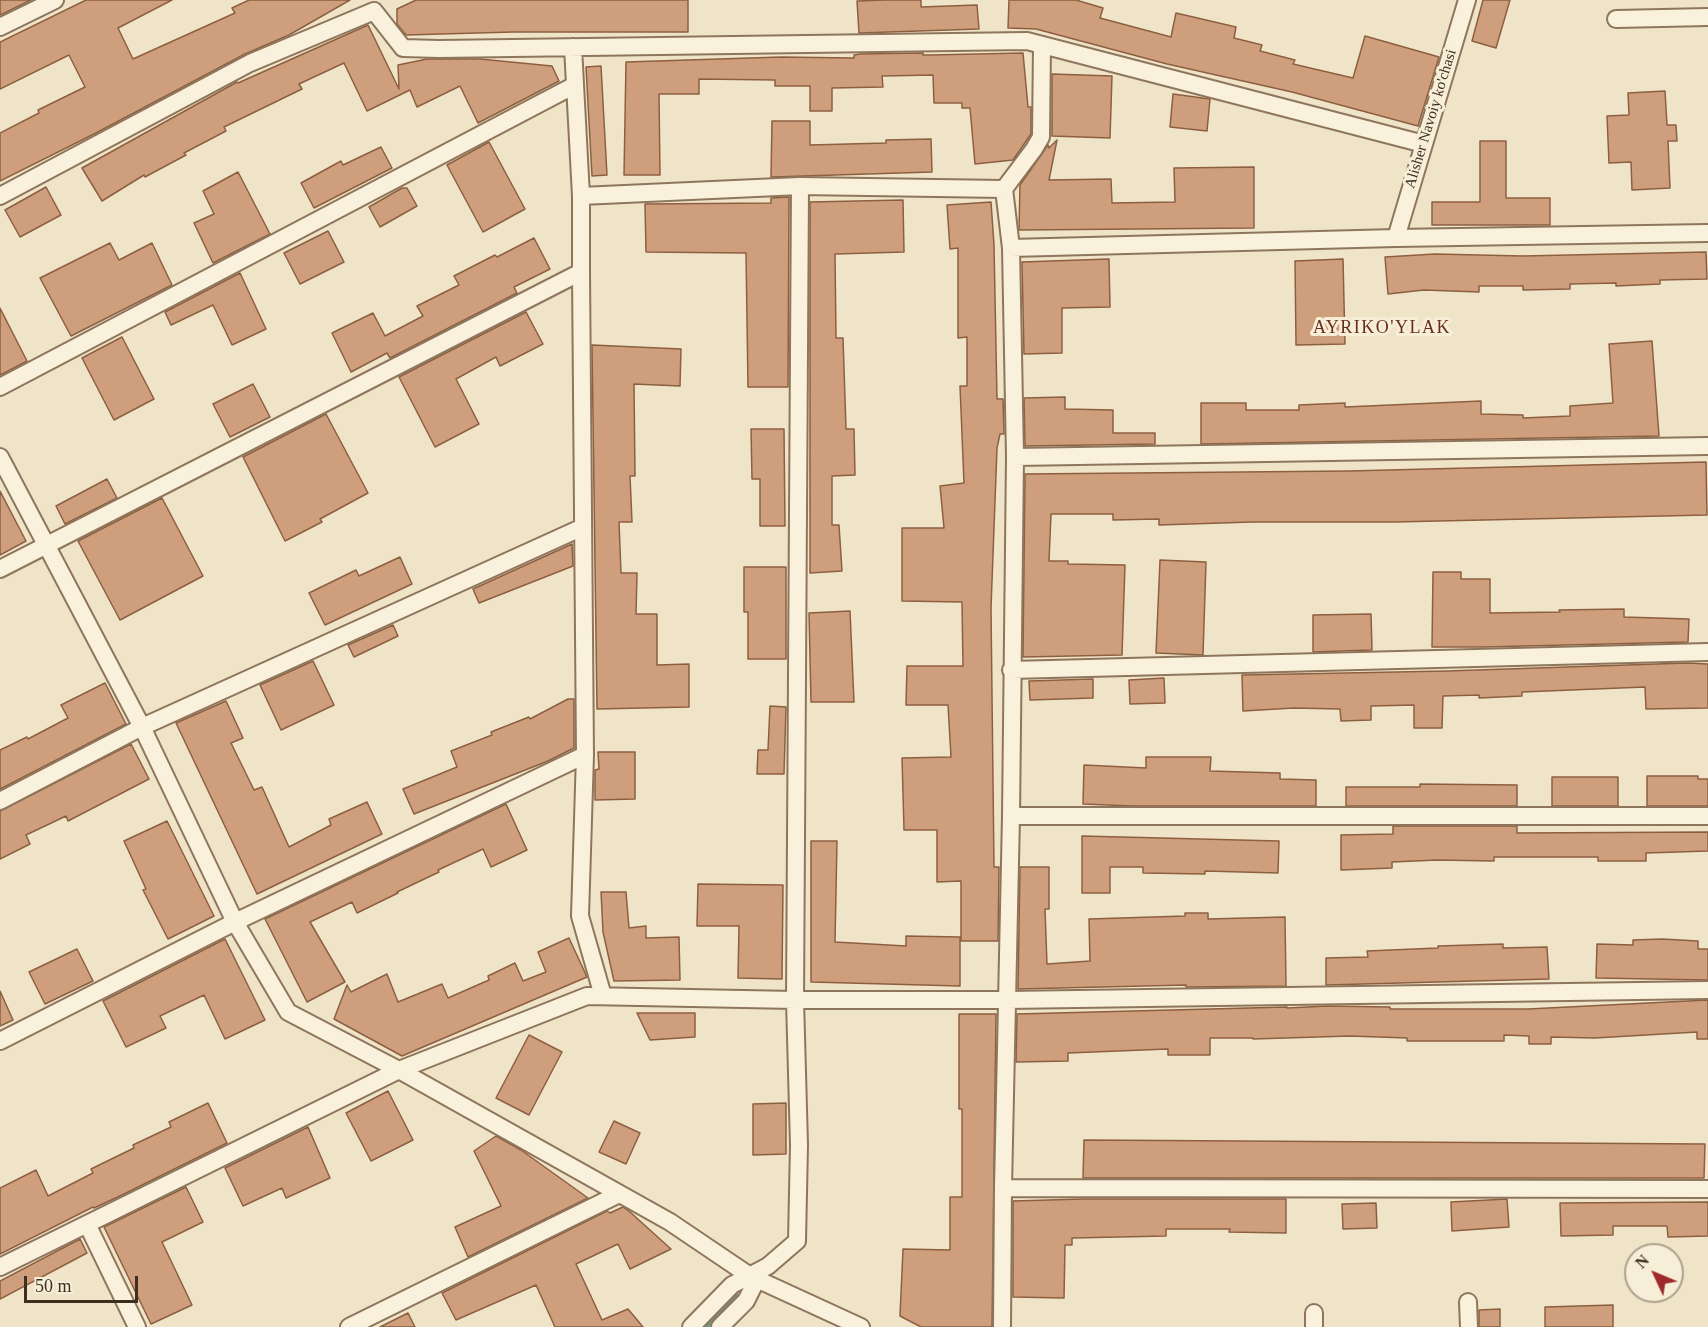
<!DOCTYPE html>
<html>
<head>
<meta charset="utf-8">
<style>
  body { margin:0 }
  #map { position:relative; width:1708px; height:1327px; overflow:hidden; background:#f0e4c8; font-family:"Times New Roman",serif }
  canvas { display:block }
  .north { position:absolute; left:1624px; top:1243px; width:60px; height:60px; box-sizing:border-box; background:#f7eed8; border:2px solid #ada18e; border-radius:50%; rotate:314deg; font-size:16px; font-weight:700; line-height:24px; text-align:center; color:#3d2e20 }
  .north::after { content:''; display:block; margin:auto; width:21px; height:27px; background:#9e2a2b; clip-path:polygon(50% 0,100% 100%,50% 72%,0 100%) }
  .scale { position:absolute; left:24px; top:1276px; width:114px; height:27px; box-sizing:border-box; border:3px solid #3d2e20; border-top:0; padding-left:8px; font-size:18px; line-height:21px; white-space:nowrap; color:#3d2e20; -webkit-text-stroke:4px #f7eed8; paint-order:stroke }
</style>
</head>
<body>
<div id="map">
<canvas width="1708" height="1327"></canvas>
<div class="north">N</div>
<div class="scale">50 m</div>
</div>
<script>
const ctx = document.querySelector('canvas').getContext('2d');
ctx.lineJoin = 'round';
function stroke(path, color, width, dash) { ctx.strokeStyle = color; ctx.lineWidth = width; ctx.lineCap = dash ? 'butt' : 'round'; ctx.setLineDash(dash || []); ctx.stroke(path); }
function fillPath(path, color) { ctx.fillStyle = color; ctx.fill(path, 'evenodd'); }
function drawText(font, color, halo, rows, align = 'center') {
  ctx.font = font + ' "Times New Roman",serif'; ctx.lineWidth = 6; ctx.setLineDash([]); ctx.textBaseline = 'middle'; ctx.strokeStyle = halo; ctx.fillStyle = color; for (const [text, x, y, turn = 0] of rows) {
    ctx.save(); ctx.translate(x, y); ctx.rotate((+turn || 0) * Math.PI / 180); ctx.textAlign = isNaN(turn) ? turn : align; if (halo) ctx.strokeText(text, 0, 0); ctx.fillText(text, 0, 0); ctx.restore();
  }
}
stroke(new Path2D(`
  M706,1327L736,1295`), '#6f938a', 4.5);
const building = new Path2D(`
  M0,0H31L0,15Z
  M86,0H172L118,28L133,59L235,13L232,8L249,0H350L289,35L245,54L96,133L0,181V133L39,113L38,110L85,87L69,55L0,89V42Z
  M416,0H688V32H513L406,35L397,24V9Z
  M885,0H921V7L977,5L979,29L859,33L857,1Z
  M1009,0H1076L1103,8L1100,18L1171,37L1176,13L1236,27L1234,38L1262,45L1260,51L1295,60L1293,64L1353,78L1365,36L1439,57L1418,126L1292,92L1167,64L1036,29L1008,28Z
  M1483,0H1510L1496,48L1472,41Z
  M368,25L399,89L398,65L427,59H480L552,66L559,81L478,123L460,86L417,107L410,90L367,111L344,63L299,84L302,89L224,127L226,131L184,153L186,155L145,177L144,175L102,201L82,168L237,82L238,83Z
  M923,53V55H931L1023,53L1028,107H1031V134L1013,160L975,164L970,108H962V103H934L933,75L882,76L883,87L832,88V111H810V86H775V80L699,79V94H659L660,175H624L626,62L781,57L854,58V55L860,54Z
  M601,66L607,175L592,176L586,67Z
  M1052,74L1112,76L1110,138L1052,136Z
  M1665,91L1667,125H1676L1677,141H1668L1670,188L1632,190L1631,162L1609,163L1607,116L1629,115L1628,93Z
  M1173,94L1210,99L1207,131L1170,127Z
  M772,121H810V145L886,143V140L931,139L932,172L771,177Z
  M1057,140L1049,180L1111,179L1112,203L1175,202L1174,168L1254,167V228L1019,230L1020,185L1048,145L1049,148Z
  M1480,141H1506V198H1550V225H1432V202H1480Z
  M489,142L525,209L483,232L447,165Z
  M381,147L392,168L314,208L301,183L341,161L343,165Z
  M238,172L270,234L213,263L194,223L214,214L203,191Z
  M46,187L61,215L20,237L5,210Z
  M402,188H407L417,206L380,227L369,207Z
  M789,197L788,387H748L746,253L646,252L645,204L771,203V198Z
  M903,200L904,252L835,254L836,338H843L846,429H854L855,475L832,476V525H839L842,571L810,573V202Z
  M991,202L994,245L997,399H1003L1004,434H1000L997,448L991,608L994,867H999L998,941H961V881L937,882V830H904L902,758L951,757L948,705H906L907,666H963L962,602L902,601V528H944L940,486L964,483L960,386H967V337L958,338V248L950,249L947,205Z
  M328,231L344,262L300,284L284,253Z
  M534,238L550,269L514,287L517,293L390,358L387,353L351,372L332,333L373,313L385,336L423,316L417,306L459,285L454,276L495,255L497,257Z
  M110,243L119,260L152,243L172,285L71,336L40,278Z
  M1706,252L1707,279L1660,280V284L1616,286V283L1570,284V289L1523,290V286H1479V292L1424,290L1388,294L1385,257L1435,254L1523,256Z
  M1109,259L1110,307L1062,308V353L1024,354L1022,262Z
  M1343,259L1345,344L1296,345L1295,261Z
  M240,273L266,329L232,345L213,305L171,325L165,312Z
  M0,308L27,361L0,375Z
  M526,312L543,344L500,366L496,357L456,379L479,424L435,447L399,377Z
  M122,337L154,399L114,420L82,358Z
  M1652,341L1659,436L1201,444V403H1246V410H1299V405L1345,403V407L1481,401V414L1523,415V418L1570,416V406L1613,403L1609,344Z
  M592,345L681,349L680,386L634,384L635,476H630L632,522H619L621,573H637L636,614H657V665L689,664V707L597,709Z
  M253,384L270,417L230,437L213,404Z
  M1065,397V409L1113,410V433H1155V444L1025,446L1024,398Z
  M326,414L368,493L320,519L322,522L285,541L243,457Z
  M751,429H784L785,526H760V479H752Z
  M1706,462L1707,515L1394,522H1252L1159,525V519L1113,520V514H1051L1049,561H1068V564L1125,565L1122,655L1023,657L1025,474L1349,471Z
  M107,479L117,498L65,524L56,506Z
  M0,491L26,541L0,555Z
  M162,498L203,576L120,620L78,541Z
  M572,544L573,566L479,603L473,589Z
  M400,557L412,584L325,625L309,593L356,570L359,576Z
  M1160,560L1206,562L1203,655L1156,653Z
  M744,567H786V659H748V612H744Z
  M1433,572H1461V579H1490V613L1560,612L1559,610L1624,609V617L1689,619L1688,642L1484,647H1432Z
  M850,611L854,702H811L809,613Z
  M1371,614L1372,650L1313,652V615Z
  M393,625L398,636L354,657L348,645Z
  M313,661L334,705L281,730L260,685Z
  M1687,663L1708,664V708L1646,709L1645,687L1522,692V696L1479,698V695L1443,696L1442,728H1414V705L1371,706V720L1341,721L1340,709L1294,708L1243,711L1242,675L1447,671Z
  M1164,678L1165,703L1130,704L1129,680Z
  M1093,679V698L1030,700L1029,681Z
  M105,683L126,724L0,789V750L27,737L28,739L68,718L61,705Z
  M568,699H574V748L548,761L414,814L403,789L457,767L451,751L492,735L491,732L529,717L530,719Z
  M226,701L243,738L231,743L254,790L262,787L289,847L331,825L329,819L367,802L382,834L257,894L176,723Z
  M770,706L786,707L784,774H757L758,750H768Z
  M131,744L149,779L68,821L66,816L26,835L30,844L0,859V811Z
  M598,752H635V799L595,800V770L599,769Z
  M1146,757H1211L1210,771L1280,773V779L1316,780V806H1132L1083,804L1084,765L1146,768Z
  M1647,776H1698V779H1708V806H1647Z
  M1552,777H1618V806H1552Z
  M1420,784L1517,785V806H1346V787H1420Z
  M506,804L527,850L491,867L483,849L438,870L439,872L397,892L398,893L357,913L352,902L310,922L345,982L307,1002L265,919Z
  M167,821L214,916L168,939L143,890L146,889L124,841Z
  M1393,826H1517V833L1708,832V851L1646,853V861H1598V857H1494V861L1437,860L1392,862V868L1341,870V835L1393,834Z
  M1082,836L1279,841L1278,873L1205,871V874L1143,873V867H1110V893H1082Z
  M811,841H837L835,942L906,946V936L960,937V986L811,982Z
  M1020,867H1049V909H1045L1047,964L1090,961L1089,919L1185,916V913H1208V919L1285,917L1286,986L1186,987V985L1018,989Z
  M698,884L783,885L782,979L738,978L739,926H697Z
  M601,892H626L629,928L646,926V938L679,937L680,980L614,981L603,932Z
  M569,938L587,977L402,1056L334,1019L347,985L351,992L387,974L398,1002L442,984L448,998L489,980L488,976L515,963L523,981L546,972L538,952Z
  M225,939L265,1020L225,1039L204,995L160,1016L166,1028L126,1047L103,1001Z
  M1662,939L1698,941V949H1708V980L1596,978L1597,944L1633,945V940Z
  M1503,944V948L1547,947L1549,979L1326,985V958L1368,957L1367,951L1438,948V946Z
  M77,949L93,981L45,1004L29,972Z
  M0,991L13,1020L0,1026Z
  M1708,1000V1039H1697V1032L1595,1038L1551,1037V1044H1529V1036L1504,1035V1041H1407V1038L1350,1036L1253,1039V1038H1210V1055H1168V1049L1068,1053V1061L1016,1062L1017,1014L1287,1007V1008L1327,1006L1390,1007V1009H1528Z
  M637,1013H695V1037L650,1040Z
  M959,1014H996L992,1327H921L900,1316L903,1249L950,1250V1197H962V1109H959Z
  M529,1035L562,1052L529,1115L496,1098Z
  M388,1091L413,1140L371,1161L346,1113Z
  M208,1103L227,1143L122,1195L94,1208L93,1207L0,1254V1188L36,1170L48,1196L93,1173L91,1169L134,1148L133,1145L171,1127L169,1122Z
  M786,1103V1154L753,1155V1104Z
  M614,1121L640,1133L626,1164L599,1152Z
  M308,1127L330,1178L286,1198L282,1188L243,1206L225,1168Z
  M496,1136L521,1150L588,1198L468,1257L455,1227L501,1206L474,1151Z
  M1084,1140L1705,1144L1704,1178H1083Z
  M186,1187L203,1222L162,1242L192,1305L151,1324L104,1227Z
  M1083,1199H1286V1233L1229,1232L1230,1229H1166V1236L1072,1238V1245H1065L1064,1298L1013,1297V1201Z
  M1507,1199L1509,1227L1452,1231L1451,1202Z
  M1708,1202V1236L1668,1237L1667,1226H1613V1235L1561,1236L1560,1203Z
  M1376,1203L1377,1228L1343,1229L1342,1204Z
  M623,1207L630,1212L671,1249L630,1269L618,1244L576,1264L602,1320L628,1309L643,1327H555L536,1285L456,1320L442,1293L607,1211L610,1213Z
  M80,1239L87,1253L0,1299V1281Z
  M1613,1305V1327H1545V1307Z
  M1500,1309V1327H1479V1310Z
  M408,1313L415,1327H380Z`);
fillPath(building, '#cf9f7d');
stroke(building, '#8d5f41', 1.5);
const minor = new Path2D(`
  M1616,19L1708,17
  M0,27L55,0
  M573,47L581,196V272L585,755L580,916L603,996
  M0,196L250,63L374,11L403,48L439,49L1027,41L1424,144
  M581,196L800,186L1004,189
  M1396,238L1467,0
  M1011,248L1396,238L1708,233
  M0,387L575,85
  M0,457L142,727L235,922L288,1012L399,1070L587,996L795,1000H1007L1708,990
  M1015,457L1708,446
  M0,569L581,272
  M1011,670L1708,652
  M0,801L142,727L583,527
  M1011,816H1708
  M0,1041L235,922L585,755
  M1003,1188L1708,1189
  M87,1224L137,1327
  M0,1267L399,1070L670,1222L750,1276L861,1327
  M1468,1302L1469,1327
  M349,1327L619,1194
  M691,1327L732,1285L768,1266L797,1241L799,1145L795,1000L800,186
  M720,1327L746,1301L757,1279
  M1002,1327L1003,1188L1011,816L1015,457L1011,248L1004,189L1034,149L1041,137L1042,45
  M1314,1327V1313`);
stroke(minor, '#8d765c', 20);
stroke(minor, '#faf1dc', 16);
drawText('15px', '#3d2e20', '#f7eed8', [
  ["Alisher Navoiy ko'chasi",1431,119,-73]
]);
ctx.letterSpacing = '1.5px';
drawText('18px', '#6b2e1e', '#f7eed8', [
  ["AYRIKO'YLAK",1382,328]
]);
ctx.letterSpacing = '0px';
</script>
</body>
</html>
